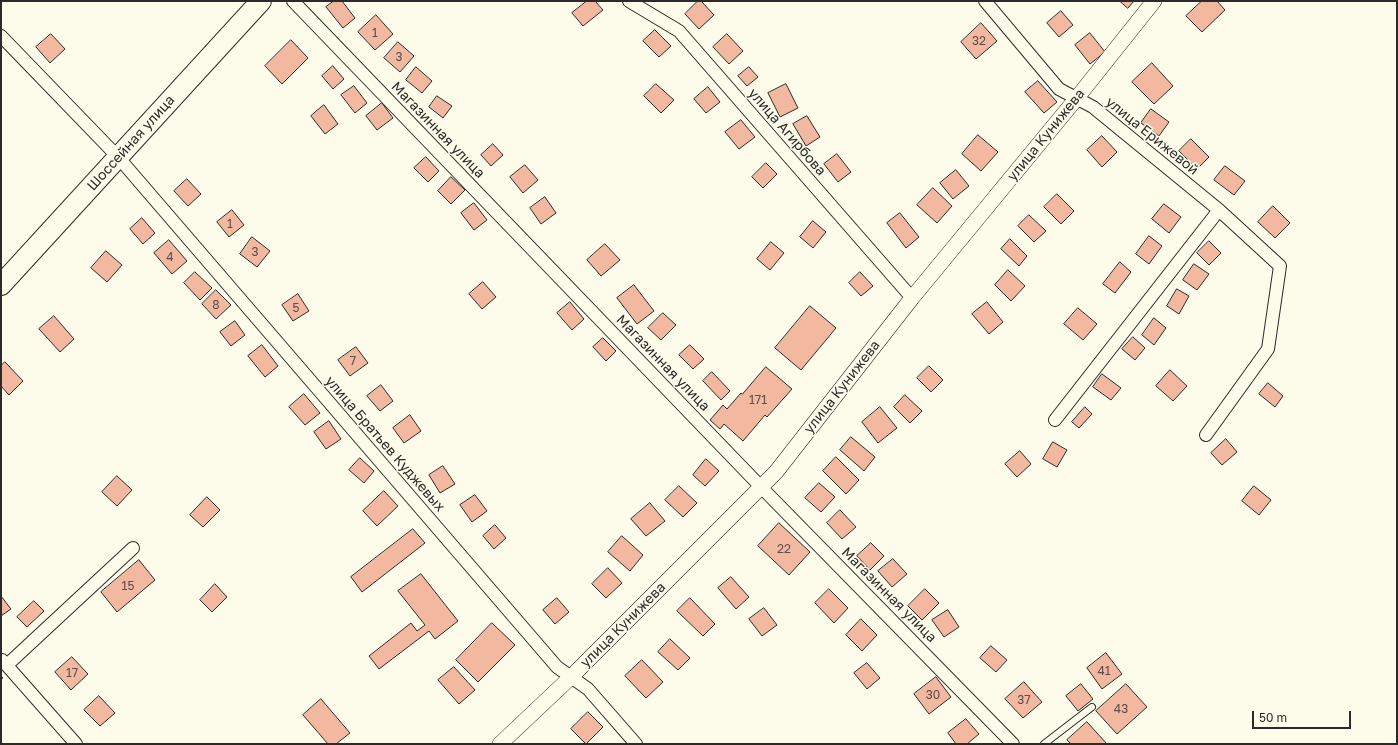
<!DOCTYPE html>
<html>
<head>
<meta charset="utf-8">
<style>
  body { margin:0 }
  #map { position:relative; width:1398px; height:745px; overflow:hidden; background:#fdfbea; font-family:"Golos Text",sans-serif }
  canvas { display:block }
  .frame { position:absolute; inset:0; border:2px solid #2b2b2b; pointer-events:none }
  .scale { position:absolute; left:1252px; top:711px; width:99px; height:18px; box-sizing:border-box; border:2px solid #2b2b2b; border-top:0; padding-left:5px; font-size:12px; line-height:14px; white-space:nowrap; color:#2b2b2b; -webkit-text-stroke:3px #fdfbea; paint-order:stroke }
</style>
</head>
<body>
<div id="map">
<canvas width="1398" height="745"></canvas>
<div class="frame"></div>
<div class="scale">50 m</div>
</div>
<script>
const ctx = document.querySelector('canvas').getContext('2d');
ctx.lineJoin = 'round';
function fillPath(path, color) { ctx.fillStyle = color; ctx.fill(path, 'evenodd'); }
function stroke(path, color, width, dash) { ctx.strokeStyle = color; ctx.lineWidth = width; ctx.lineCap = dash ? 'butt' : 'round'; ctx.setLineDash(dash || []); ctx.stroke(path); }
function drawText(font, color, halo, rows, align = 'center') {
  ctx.font = font + ' "Golos Text",sans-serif'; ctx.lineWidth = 3; ctx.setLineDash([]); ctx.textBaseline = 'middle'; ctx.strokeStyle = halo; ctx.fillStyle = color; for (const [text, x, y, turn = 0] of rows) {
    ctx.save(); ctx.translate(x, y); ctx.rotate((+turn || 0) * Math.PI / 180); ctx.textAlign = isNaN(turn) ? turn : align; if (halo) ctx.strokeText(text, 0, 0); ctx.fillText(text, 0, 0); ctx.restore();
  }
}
const building = new Path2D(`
  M334,1H342L355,18L343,28L326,7Z
  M587,1H595L603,10L583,26L572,13Z
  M698,1H701L714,15L699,29L685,14Z
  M1120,1H1134L1128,8Z
  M1202,1H1217L1225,10L1202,32L1186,16Z
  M1061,11L1073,25L1059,37L1047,23Z
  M376,15L393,34L375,50L358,32Z
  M981,23L997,41L976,59L961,42Z
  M655,30L671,46L659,57L643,41Z
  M1090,33L1105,52L1090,64L1075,45Z
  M51,34L65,49L50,63L36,47Z
  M727,34L743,51L729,64L713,47Z
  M291,40L308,58L282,84L265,66Z
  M398,42L414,56L400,72L384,58Z
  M1152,63L1173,86L1154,104L1132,82Z
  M333,66L344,79L333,89L322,76Z
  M416,67L432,81L422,93L406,80Z
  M749,67L758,77L747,86L738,76Z
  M1038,81L1057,102L1044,113L1025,92Z
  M656,84L674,100L661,113L644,96Z
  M786,84L798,108L780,117L768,93Z
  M354,86L367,103L355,113L341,95Z
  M708,87L720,102L706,113L694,99Z
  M437,96L452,106L443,118L429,107Z
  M382,103L393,118L377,130L366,116Z
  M324,105L338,124L325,134L311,116Z
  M1151,109L1169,122L1159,136L1141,123Z
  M807,116L820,137L806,146L793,124Z
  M741,120L755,137L739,149L725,132Z
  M978,135L998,152L981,171L962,154Z
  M1102,136L1117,152L1102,167L1087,150Z
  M1191,139L1209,157L1197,169L1179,151Z
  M493,144L503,155L491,166L481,155Z
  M837,154L851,172L838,182L824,164Z
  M426,157L439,171L428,182L414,168Z
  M766,163L777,174L763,188L752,177Z
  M525,165L538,180L523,193L510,177Z
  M1225,166L1245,181L1234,195L1214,180Z
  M956,170L969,186L953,199L940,183Z
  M451,177L465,190L451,204L438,191Z
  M187,179L201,194L188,206L174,191Z
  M933,188L952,206L937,223L917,205Z
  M1057,194L1074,211L1061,224L1044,207Z
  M545,197L556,213L541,224L530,208Z
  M474,203L487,220L474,230L461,213Z
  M1164,204L1181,217L1169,233L1152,219Z
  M1273,206L1290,223L1275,238L1258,222Z
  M232,210L244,225L229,237L217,222Z
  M900,213L919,237L906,248L887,223Z
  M1029,215L1046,231L1034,242L1018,226Z
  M142,218L155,233L143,244L130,229Z
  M813,221L826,232L813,248L800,237Z
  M1149,236L1162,246L1149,264L1136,254Z
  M252,237L270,251L257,267L240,254Z
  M1010,239L1027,256L1019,266L1001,249Z
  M169,240L187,261L172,274L154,253Z
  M1209,241L1221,253L1209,265L1197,253Z
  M771,242L784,253L770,270L757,259Z
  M605,244L620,260L601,276L587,260Z
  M106,251L122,265L107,282L91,268Z
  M1120,262L1131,272L1115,293L1103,284Z
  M1194,264L1209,274L1197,290L1183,280Z
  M1008,270L1025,286L1011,301L995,285Z
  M195,272L212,288L200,300L184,283Z
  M860,272L873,286L861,296L849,283Z
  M483,282L496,297L482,309L469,294Z
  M634,285L654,311L637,324L617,298Z
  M1177,289L1189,296L1179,314L1167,306Z
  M216,290L231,305L216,319L202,304Z
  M298,294L309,311L293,321L282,305Z
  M570,302L584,319L572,330L557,313Z
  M987,302L1003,322L989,334L972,314Z
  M810,306L836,328L801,370L775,348Z
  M1078,308L1097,324L1083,340L1064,324Z
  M663,313L676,325L661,340L648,328Z
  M54,316L74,339L60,352L39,329Z
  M1154,318L1166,328L1154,345L1142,335Z
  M235,321L245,335L231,346L220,332Z
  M1133,337L1145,348L1135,360L1122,349Z
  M603,338L616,351L606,361L593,347Z
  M262,345L278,366L265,377L248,356Z
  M690,345L704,359L693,369L679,355Z
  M356,347L368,363L350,376L338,360Z
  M5,362L23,381L9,395L1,386V366Z
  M929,366L943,380L931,392L917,378Z
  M766,367L792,389L767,417L765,415L743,441L724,424L720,429L710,420L723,405L727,409L741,393L742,394Z
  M1170,370L1187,386L1173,401L1156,386Z
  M712,372L730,391L721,400L703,381Z
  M1102,374L1121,388L1111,400L1093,387Z
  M1268,383L1283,396L1275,407L1259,394Z
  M381,385L393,401L380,411L367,396Z
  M304,394L320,413L305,425L289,407Z
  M905,395L922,411L910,423L894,407Z
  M880,407L897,428L878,443L862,422Z
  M1085,407L1092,414L1079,428L1072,422Z
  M410,415L421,431L404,443L393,428Z
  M329,421L341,439L326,449L314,432Z
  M851,437L875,457L864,471L840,450Z
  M1226,439L1237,452L1222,465L1211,453Z
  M1053,442L1067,450L1057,467L1043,459Z
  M1020,451L1031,464L1017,477L1005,464Z
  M836,457L859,480L846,494L823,471Z
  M360,458L374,471L364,483L349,470Z
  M706,459L719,471L705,486L693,475Z
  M443,466L455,484L440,493L429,475Z
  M117,476L132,490L117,506L102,492Z
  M819,483L835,497L821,512L805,498Z
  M679,486L697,503L683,517L665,500Z
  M1254,486L1271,500L1259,515L1242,501Z
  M384,491L398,506L377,526L363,511Z
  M475,495L487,511L472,522L460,505Z
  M207,497L220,510L203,527L190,515Z
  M650,503L665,521L646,536L631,519Z
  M840,510L856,527L842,539L827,523Z
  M779,523L810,552L789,575L758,546Z
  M495,525L506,538L494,549L483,536Z
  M413,529L425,543L362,592L351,577Z
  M622,536L643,555L630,571L608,552Z
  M871,543L884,556L870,570L857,556Z
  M893,559L907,574L892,587L878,571Z
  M139,560L155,580L117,612L101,592Z
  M608,568L622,583L606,598L592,584Z
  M421,574L458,621L435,639L429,631L379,669L369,656L411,623L417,631L425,625L398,591Z
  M731,577L749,597L736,609L718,588Z
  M215,584L227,597L212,612L200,600Z
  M829,589L848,608L834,623L815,603Z
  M925,589L939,603L922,620L908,606Z
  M1,596L11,609L1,616Z
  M557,598L569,612L555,624L543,610Z
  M690,598L715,624L703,636L677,611Z
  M34,601L44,611L27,627L17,617Z
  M764,608L777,625L762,636L749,619Z
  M948,610L959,627L944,637L932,620Z
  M861,619L877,635L862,651L846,635Z
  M492,623L515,645L478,682L456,660Z
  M670,639L690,658L678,670L658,652Z
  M991,646L1007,660L996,672L980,658Z
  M1106,653L1122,674L1102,689L1087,668Z
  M72,657L88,674L71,690L55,672Z
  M642,660L663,682L646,698L625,676Z
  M867,663L880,678L867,689L854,673Z
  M454,667L475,690L459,704L438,680Z
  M936,677L951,697L929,714L914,694Z
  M1024,682L1042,702L1023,718L1005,699Z
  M1081,684L1093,699L1078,711L1066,696Z
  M1126,684L1147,707L1117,734L1096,711Z
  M99,696L115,713L100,726L84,710Z
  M321,699L350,733L336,744H328L303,715Z
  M588,712L603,727L586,744L571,729Z
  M966,719L979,734L967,744H956L948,733Z
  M1087,722L1107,744H1071L1067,740Z`);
fillPath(building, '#f2b8a0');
stroke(building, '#2b2b2b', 1);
const service = new Path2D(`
  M1044,744L1092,707`);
const minor = new Path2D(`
  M293,1L761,487L1013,744
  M629,1L679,31L912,298
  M985,1L1059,89L1093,107L1219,210L1280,266L1268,349L1206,435
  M1,36L118,157L557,667L588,689L636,744
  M1055,420L1219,210
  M2,660L76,744
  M7,665L133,548`);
const tertiary = new Path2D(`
  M500,744L571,677L776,472L912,298L1076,99L1154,1`);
const trunk = new Path2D(`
  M1,285L261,1`);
stroke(service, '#2b2b2b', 8);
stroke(minor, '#2b2b2b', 14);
stroke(tertiary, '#2b2b2b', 16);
stroke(trunk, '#2b2b2b', 22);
stroke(service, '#fdfbea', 6);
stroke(minor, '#fdfbea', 12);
stroke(tertiary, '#fdfbea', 15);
stroke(trunk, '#fdfbea', 20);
stroke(new Path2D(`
  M1,676L3,678L1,679`), '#2b2b2b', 1, [5, 2]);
drawText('12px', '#5d4e48', null, [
  ["1",375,33],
  ["32",979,41],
  ["3",399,57],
  ["1",230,224],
  ["3",255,252],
  ["4",170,257],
  ["8",216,305],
  ["5",296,308],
  ["7",353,361],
  ["171",758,400],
  ["22",784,549],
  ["15",128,586],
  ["41",1104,671],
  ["17",72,673],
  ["30",933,695],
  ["37",1024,700],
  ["43",1121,709]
]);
drawText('14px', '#2b2b2b', '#fdfbea', [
  ["Магазинная улица",438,130,46],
  ["улица Агирбова",787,132,49],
  ["улица Кунижева",1046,135,-51],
  ["улица Ерижевой",1152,136,39],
  ["Шоссейная улица",131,143,-48],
  ["Магазинная улица",663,363,46],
  ["улица Кунижева",842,387,-52],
  ["улица Братьев Куджевых",385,444,49],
  ["Магазинная улица",889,595,45],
  ["улица Кунижева",623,625,-45]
]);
</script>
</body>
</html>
